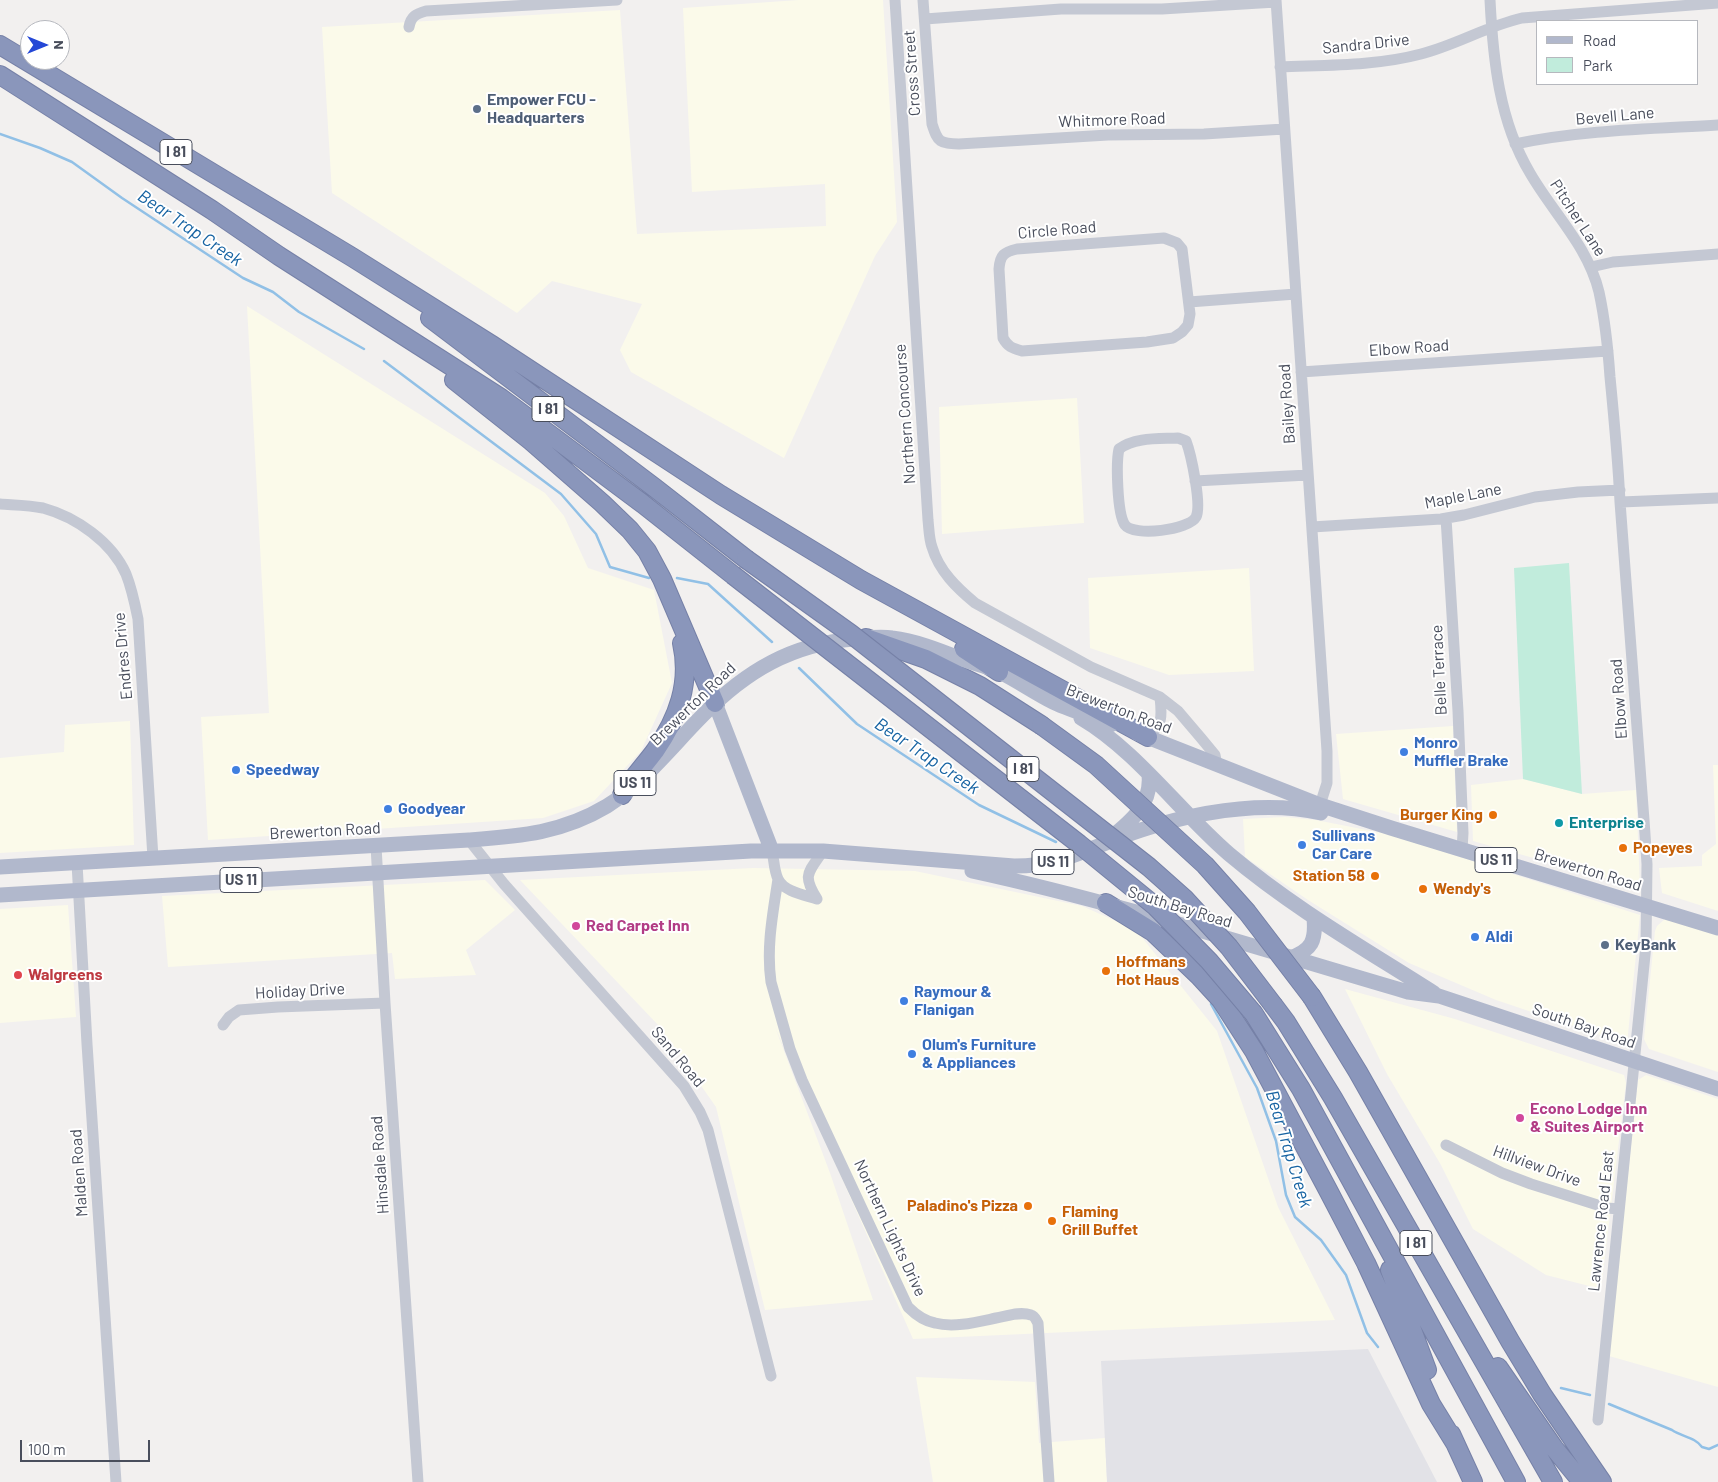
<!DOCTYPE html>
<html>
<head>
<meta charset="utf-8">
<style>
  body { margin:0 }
  #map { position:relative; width:1718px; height:1482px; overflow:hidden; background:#f2f0ef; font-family:Barlow,sans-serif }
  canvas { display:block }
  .legend { position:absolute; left:1536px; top:20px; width:162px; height:65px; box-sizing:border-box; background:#fff; border:1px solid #b6b8be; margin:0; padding:6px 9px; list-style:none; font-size:15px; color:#494e5c }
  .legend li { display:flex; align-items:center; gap:10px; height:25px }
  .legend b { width:25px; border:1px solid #b6b8be }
  .north { position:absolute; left:20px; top:20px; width:50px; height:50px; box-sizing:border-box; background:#fff; border:1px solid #b6b8be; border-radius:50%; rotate:90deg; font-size:14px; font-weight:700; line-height:20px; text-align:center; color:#494e5c }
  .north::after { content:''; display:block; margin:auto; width:18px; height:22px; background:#2548d6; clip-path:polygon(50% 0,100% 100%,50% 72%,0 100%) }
  .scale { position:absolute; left:20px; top:1440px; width:130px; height:22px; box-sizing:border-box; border:2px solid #494e5c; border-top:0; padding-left:6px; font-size:15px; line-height:18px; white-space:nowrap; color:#494e5c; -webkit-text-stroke:4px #fff; paint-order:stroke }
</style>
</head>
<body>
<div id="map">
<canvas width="1718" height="1482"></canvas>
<ul class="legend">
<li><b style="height:6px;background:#b1b8cc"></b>Road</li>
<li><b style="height:14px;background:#c1ecdc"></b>Park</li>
</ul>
<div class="north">N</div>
<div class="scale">100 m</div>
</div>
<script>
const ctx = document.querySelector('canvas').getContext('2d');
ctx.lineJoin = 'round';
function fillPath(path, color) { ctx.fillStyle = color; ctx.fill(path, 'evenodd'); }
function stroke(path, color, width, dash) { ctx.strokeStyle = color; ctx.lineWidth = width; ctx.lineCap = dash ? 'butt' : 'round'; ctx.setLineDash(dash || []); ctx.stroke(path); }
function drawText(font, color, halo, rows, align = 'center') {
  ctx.font = font + ' Barlow,sans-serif'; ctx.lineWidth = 4; ctx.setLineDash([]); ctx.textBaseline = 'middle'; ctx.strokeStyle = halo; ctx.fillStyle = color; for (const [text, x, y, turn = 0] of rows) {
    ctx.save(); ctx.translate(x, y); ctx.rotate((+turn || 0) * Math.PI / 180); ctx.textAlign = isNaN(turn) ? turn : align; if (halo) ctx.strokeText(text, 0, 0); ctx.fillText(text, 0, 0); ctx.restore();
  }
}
fillPath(new Path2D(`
  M799,0H883L897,222L875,256L784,458L631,372L620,350L642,304L552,281L517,313L332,193L322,27L620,10L637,234L826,226L825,184L692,192L683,8Z
  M247,306L545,493L564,516L588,568L654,590L672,683L641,751L594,801L543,818L208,840L201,717L269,713Z
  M1077,398L1084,523L942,534L939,407Z
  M1249,568L1254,671L1169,675L1090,648L1088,578Z
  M130,721L134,845L0,853V758L64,752L65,725Z
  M1453,726L1457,832L1343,799L1336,734Z
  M1713,765H1718V911L1662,893L1659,868L1702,866V855L1716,844Z
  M1523,779L1582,794L1636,790L1640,888L1473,841L1471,785Z
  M1285,817L1316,820L1392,835L1640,915L1627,1044L1496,1000L1409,963L1308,900L1245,857L1243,819Z
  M753,868L915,871L1082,906L1136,930L1217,1031L1278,1207L1335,1320L913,1339L775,1027L830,1173L873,1300L765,1310L716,1107L660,1027L520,880Z
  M485,880L515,910L466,950L476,975L395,979L392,953L168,967L162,896Z
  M68,905L76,1017L0,1023V909Z
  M1665,919L1718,934V1072L1649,1049L1644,1039L1655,931L1657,926Z
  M1345,989L1455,1019L1624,1075L1626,1083L1601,1289L1546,1275L1473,1229L1441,1165L1387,1074Z
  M1646,1075L1718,1099V1387L1609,1356L1638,1080Z
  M916,1377L1035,1382L1039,1443L1105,1438L1107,1482H933Z`), '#fbfaea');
fillPath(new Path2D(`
  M1368,1349L1437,1482H1107L1101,1361Z`), '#e2e2e7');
fillPath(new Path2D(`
  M1569,563L1582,794L1523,779L1514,568Z`), '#c1ecdc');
stroke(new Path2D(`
  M0,134L40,148L72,162L122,198L243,278L273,292L299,312L364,349
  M384,361L561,494L596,534L610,567L649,578
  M677,578L708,584L772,642
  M799,668L857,724L979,805L1056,842
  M1211,1004L1257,1088L1276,1141L1286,1195L1295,1217L1321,1240L1346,1275L1367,1333L1378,1347
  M1561,1388L1590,1395
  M1609,1404L1672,1430C1682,1437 1695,1437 1702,1447L1709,1449L1718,1445`), '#91c0e6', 2.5);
const highway = new Path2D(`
  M0,45L352,257L492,345L721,495L861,580L1148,737
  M0,75L212,210L279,256L501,398L643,504L733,575
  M430,318L655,488L746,559
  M454,380L531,441L602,503L630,530L647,551L662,579L715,703
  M866,638L926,659L980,686L1041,725
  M964,649L999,672
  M622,795C631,779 644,766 655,751C678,718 691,683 682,643
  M1106,903L1153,932L1199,976L1221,1000L1254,1051L1329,1192L1366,1263L1431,1404L1455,1443
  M1312,997L1358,1072L1510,1341L1542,1394L1602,1482
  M1274,1006L1286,1022L1333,1098L1553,1482
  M1254,1014L1301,1089L1516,1482
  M1390,1270L1427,1370
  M1498,1367L1554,1448L1582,1482
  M1451,1434L1473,1482`);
stroke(highway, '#7681a7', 20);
stroke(new Path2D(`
  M895,0L928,520C929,529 929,539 932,547C939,571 957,588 975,603L1091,667L1160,697L1178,711L1201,738L1215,755L1217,765
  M923,0L932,124C938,143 940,143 959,144L1108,135L1204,134L1284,129
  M1276,0L1327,751V783L1320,805
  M1490,0C1493,59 1499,121 1530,173C1553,213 1588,246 1599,292C1605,320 1608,348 1610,377C1614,418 1618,460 1620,502C1629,622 1639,743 1647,864L1646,945L1598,1420
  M925,19L1061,9H1162L1276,2
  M409,27C411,16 416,14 426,11L617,0
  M1280,67C1327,65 1376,66 1421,54C1456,45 1487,26 1522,18L1718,3
  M1515,144C1582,130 1650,129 1718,125
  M1164,238L1177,243L1182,249L1190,314L1188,325L1182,332L1173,338L1147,342L1022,351C1012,348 1008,347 1003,338L999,269C1000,255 1004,252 1017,249Z
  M1591,267L1613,262L1718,254
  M1189,302L1296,294
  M1301,372L1608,351
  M1178,438L1186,441C1191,454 1202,505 1196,517C1189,530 1134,537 1125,525C1117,514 1116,462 1119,449C1135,437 1159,439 1178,438Z
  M1195,481L1308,475
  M1621,502L1718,498
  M0,504C14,505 29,505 43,508C76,517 112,542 126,574C132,589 135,604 138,619L153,858
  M1446,518L1458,711L1463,833L1462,850
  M1312,527L1441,519L1464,515L1535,497L1578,492L1620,490
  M1148,737C1163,724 1162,716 1160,697
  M469,840L504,884L684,1086L700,1112L708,1130L771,1376
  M376,846L385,1003L418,1482
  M772,851C774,859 774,871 778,879C784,892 805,895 817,899
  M77,863L87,1044L116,1482
  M778,879C773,913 766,947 771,982L790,1049L802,1080L908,1307C916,1315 924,1321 935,1323C954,1328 977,1322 996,1318C1007,1316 1020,1311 1031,1315C1035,1316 1036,1320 1038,1323L1049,1482
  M817,899C802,875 808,873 823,851
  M223,1025L229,1017L239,1010L278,1007L385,1003
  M1446,1145L1502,1173L1531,1184L1607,1208L1619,1209`), '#c4c8d3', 11);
stroke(new Path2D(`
  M715,703L772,851
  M1081,718C1137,751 1180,812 1229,854C1293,908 1365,949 1434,993
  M1137,733L1320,805L1391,828L1718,928
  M1109,839C1130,822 1152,805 1149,775
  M0,867L469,840C521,836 562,833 607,806C644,783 672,746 703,715C746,671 792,644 854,639C866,638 880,636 892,638C917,641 941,651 964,660C976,664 989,667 1000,672C1018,681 1035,693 1053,702C1072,711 1093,717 1113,724
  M972,871C1120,903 1263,950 1408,992L1439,996L1718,1089
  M0,895L751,851H823L1014,866C1028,866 1042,865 1056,861C1085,853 1113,839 1141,830C1198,812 1262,800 1321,813
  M1290,958C1312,950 1316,941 1314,918`), '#b1b8cc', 15);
stroke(highway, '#8a96bb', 18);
const highwayBridge = new Path2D(`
  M746,559L851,634L1149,867L1185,899L1229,947L1274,1006
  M733,575L1079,844L1155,906L1209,961L1254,1014
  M1041,725L1096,765L1205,865L1247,912L1312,997`);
stroke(highwayBridge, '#7681a7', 20, []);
stroke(highwayBridge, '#8a96bb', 18);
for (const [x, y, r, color] of [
  [477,109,5,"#5c6f8a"],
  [1404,752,5,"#3f7fe0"],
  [236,770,5,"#3f7fe0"],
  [388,809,5,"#3f7fe0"],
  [1493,815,5,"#e8710a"],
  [1559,823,5,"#0f9aa8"],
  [1302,845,5,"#3f7fe0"],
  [1623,848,5,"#e8710a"],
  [1375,876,5,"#e8710a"],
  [1423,889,5,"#e8710a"],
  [576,926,5,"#d1479c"],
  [1475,937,5,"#3f7fe0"],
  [1605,945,5,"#5c6f8a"],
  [1106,971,5,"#e8710a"],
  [18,975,5,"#e0444e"],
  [904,1001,5,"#3f7fe0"],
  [912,1054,5,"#3f7fe0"],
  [1520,1118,5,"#d1479c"],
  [1028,1206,5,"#e8710a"],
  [1052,1221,5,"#e8710a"]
]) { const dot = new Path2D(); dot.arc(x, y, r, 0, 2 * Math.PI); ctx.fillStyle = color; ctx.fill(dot); stroke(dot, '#fff', 2); }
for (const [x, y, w] of [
  [176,152,32],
  [548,409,32],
  [1023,769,32],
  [635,783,42],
  [1496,860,42],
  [1053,862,42],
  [241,880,42],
  [1416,1243,32]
]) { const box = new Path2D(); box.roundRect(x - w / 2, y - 12.5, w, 25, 4); ctx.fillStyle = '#fff'; ctx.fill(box); stroke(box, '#494e5c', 1); }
drawText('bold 15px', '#494e5c', null, [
  ["I 81",176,152],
  ["I 81",548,409],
  ["I 81",1023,769],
  ["US 11",635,783],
  ["US 11",1496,860],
  ["US 11",1053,862],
  ["US 11",241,880],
  ["I 81",1416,1243]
]);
drawText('16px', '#494e5c', '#fff', [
  ["Sandra Drive",1366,44,-6],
  ["Cross Street",912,73,-94],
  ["Bevell Lane",1615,116,-5],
  ["Whitmore Road",1112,120,-2],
  ["Pitcher Lane",1578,218,57],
  ["Circle Road",1057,230,-5],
  ["Elbow Road",1409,348,-4],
  ["Bailey Road",1287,404,-94],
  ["Northern Concourse",905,414,-94],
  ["Maple Lane",1463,496,-11],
  ["Endres Drive",123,656,-95],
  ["Belle Terrace",1439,670,-93],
  ["Elbow Road",1619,699,-94],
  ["Brewerton Road",693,704,-44],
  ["Brewerton Road",1119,709,21],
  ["Brewerton Road",325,831,-3],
  ["Brewerton Road",1588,870,17],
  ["South Bay Road",1180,907,17],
  ["Holiday Drive",300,991,-3],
  ["South Bay Road",1584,1026,19],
  ["Sand Road",678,1057,50],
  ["Hinsdale Road",380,1165,-94],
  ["Hillview Drive",1537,1166,20],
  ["Malden Road",79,1173,-94],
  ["Lawrence Road East",1601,1221,-84],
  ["Northern Lights Drive",890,1228,65]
]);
drawText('bold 16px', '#4e5e75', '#fff', [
  ["Empower FCU -",487,100],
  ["Headquarters",487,118],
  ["KeyBank",1615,945]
], 'left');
drawText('bold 16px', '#366cbe', '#fff', [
  ["Monro",1414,743],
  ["Muffler Brake",1414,761],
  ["Speedway",246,770],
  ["Goodyear",398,809],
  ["Sullivans",1312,836],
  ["Car Care",1312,854],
  ["Aldi",1485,937],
  ["Raymour &",914,992],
  ["Flanigan",914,1010],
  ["Olum's Furniture",922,1045],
  ["& Appliances",922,1063]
], 'left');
drawText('bold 16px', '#c56008', '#fff', [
  ["Burger King",1483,815,"right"],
  ["Popeyes",1633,848],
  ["Station 58",1365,876,"right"],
  ["Wendy's",1433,889],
  ["Hoffmans",1116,962],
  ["Hot Haus",1116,980],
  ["Paladino's Pizza",1018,1206,"right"],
  ["Flaming",1062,1212],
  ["Grill Buffet",1062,1230]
], 'left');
drawText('bold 16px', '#0d838f', '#fff', [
  ["Enterprise",1569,823]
], 'left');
drawText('bold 16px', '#b23c85', '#fff', [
  ["Red Carpet Inn",586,926],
  ["Econo Lodge Inn",1530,1109],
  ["& Suites Airport",1530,1127]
], 'left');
drawText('bold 16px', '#be3a42', '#fff', [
  ["Walgreens",28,975]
], 'left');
drawText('italic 18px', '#1663a2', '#fff', [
  ["Bear Trap Creek",190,228,34],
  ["Bear Trap Creek",927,756,34],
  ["Bear Trap Creek",1289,1149,73]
]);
</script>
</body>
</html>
